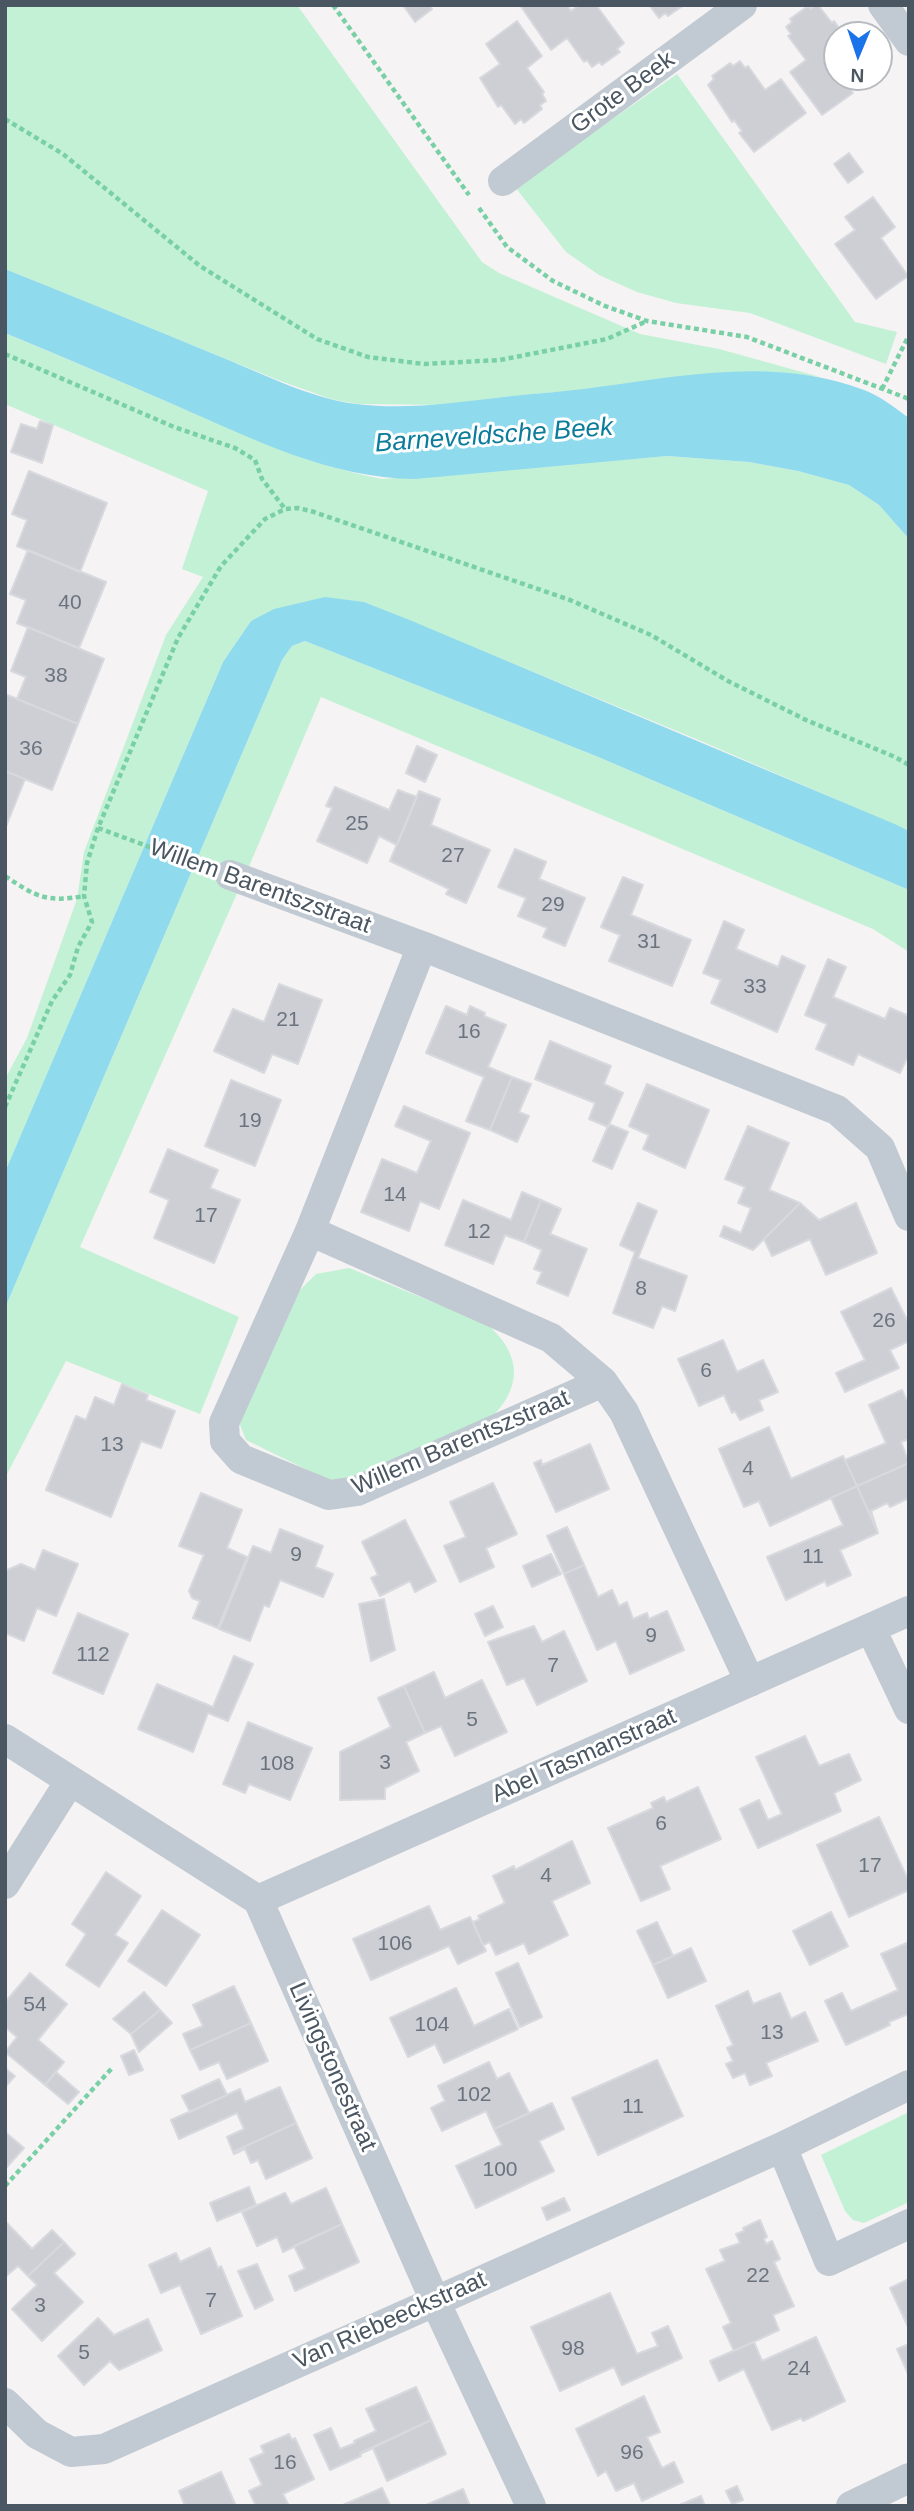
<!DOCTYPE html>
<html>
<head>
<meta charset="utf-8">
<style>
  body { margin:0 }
  #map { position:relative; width:914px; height:2511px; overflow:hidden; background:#f5f3f3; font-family:Arial,sans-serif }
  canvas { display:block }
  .frame { position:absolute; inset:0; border:7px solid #4a5661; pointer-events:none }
  .north { position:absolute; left:823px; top:21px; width:70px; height:70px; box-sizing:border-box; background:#fff; border:2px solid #b7bbc0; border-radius:50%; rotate:182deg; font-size:19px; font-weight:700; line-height:28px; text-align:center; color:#4a5661 }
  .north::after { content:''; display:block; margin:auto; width:24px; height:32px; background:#1a73e8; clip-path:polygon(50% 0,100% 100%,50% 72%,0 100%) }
</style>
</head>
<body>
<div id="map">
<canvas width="914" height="2511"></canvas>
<div class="frame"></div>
<div class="north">N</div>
</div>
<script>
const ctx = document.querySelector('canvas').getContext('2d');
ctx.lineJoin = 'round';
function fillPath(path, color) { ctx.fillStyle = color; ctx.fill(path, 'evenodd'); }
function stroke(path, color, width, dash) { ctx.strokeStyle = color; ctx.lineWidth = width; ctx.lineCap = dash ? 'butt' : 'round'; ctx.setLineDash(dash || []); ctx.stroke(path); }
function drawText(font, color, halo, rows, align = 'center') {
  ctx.font = font + ' Arial,sans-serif'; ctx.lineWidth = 6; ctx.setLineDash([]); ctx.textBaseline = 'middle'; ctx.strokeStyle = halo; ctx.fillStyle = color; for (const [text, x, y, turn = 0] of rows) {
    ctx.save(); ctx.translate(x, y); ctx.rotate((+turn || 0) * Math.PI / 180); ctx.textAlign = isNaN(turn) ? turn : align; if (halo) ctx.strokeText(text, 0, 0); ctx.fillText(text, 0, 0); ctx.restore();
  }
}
fillPath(new Path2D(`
  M5,5H297L482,262L499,273L640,334L719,349L820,377L775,372L503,397L451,405L357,404L331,399L278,380L5,269Z
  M677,74L855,322L897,332L886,364L750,313L676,303L637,292L599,275L566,252L515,187Z
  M5,333C62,357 120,381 177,406C248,436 305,464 382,479L667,456L749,462L798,471L849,485L879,505L909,539V831L701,741L364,602L251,621L223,662L5,1172V1079L27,1038L77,899L84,852L166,635L203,577L182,569L208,491L5,404Z
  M305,641L596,756L909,890V952L873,929L321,697L247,871L80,1247L239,1317L200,1414L66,1361L5,1478V1308L282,660L292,646Z
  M349,1268L487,1324C519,1352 524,1383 494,1415L358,1476L332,1482L246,1440L240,1425L245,1401L290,1300L316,1274Z
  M909,2112V2202L864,2223L853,2220L845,2211L821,2155Z`), '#c3f1d5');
fillPath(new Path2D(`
  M5,269C77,298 149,327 221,357C264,374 309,398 356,404C405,410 454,403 503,397C535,393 566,392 598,387C686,375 778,357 864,390C880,396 895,408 909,418V539L879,505L849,485L798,471L749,462L667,456L415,479C330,478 255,440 177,406C120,381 63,357 5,333Z
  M325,597L364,602L412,621L897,825L909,831V890L596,756L305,641L292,646L282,660L5,1308V1172L223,662L251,621L274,609Z`), '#90daee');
const building = new Path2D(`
  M403,5H429L432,9L415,22Z
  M520,5H567L571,11L579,5H596L624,43L617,49L620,52L602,65L599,62L592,67L587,60L584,62L567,38L551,50Z
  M649,5H684L668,16L665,13L659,18Z
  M816,5H818L832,23L834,21L844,35H837V61L832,65L837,71V77H842L853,93L822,115L790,72L806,60L788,36L791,34L786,27L792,22L790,19L808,6L811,9Z
  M517,21L542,56L527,68L544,92L542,94L546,101L540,105L542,109L524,123L521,119L515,124L501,105L498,107L480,78L500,64L486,44Z
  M740,61L745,68L748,66L765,90L781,79L806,113L754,152L739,133L742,131L734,120L732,122L708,85L714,79L712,76L730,63L733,66Z
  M849,153L863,172L848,183L834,164Z
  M873,197L895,227L881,238L908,276L876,299L835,244L855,230L845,217Z
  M40,421L53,425L42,463L11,452L21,424L37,429Z
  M29,471L107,503L80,572L17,546L27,520L12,514Z
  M28,550L106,582L79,648L17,623L26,600L10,594Z
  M28,627L104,659L78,724L17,699L26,677L11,671Z
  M5,694L78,724L52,790L5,771Z
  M417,746L437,755L425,782L406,773Z
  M5,771L25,779L5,829Z
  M335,787L389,810L398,790L417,797L397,845L379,836L367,863L317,841L332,808L326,806Z
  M419,791L440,799L431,825L490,850L466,903L446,894L449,889L390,861Z
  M515,849L546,862L539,879L585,898L565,946L543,937L547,928L518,916L526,898L498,887Z
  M623,877L643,885L631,915L691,940L672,986L609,961L620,935L601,927Z
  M724,921L744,930L736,949L778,967L782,956L805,966L777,1032L711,1003L721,980L703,973Z
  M828,959L846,967L833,997L885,1019L890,1008L909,1016V1058L906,1060L900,1073L858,1054L853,1065L816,1049L827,1024L805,1015Z
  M279,984L322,1000L298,1064L272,1054L264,1073L214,1051L233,1009L264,1022Z
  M446,1006L467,1015L470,1006L485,1013L484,1016L506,1025L488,1067L512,1077L490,1130L466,1121L484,1077L426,1053Z
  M550,1041L611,1066L604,1084L623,1093L608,1127L589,1119L595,1103L535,1079Z
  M512,1077L531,1084L519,1112L529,1116L517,1142L490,1130Z
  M231,1080L281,1100L255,1166L205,1146Z
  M647,1084L709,1110L685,1168L643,1149L649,1135L629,1126Z
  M404,1106L470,1133L439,1209L420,1201L409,1231L361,1212L382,1159L417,1173L429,1145L431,1141L395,1126Z
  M609,1124L628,1132L612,1169L593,1161Z
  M748,1126L789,1143L769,1190L800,1203L753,1250L720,1236L724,1226L741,1233L751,1208L738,1203L745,1187L725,1179Z
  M168,1149L218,1170L210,1188L240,1200L214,1263L154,1238L169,1200L150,1192Z
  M522,1192L541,1200L524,1242L505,1235L493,1264L445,1245L463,1200L511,1220Z
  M541,1200L561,1209L550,1234L587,1249L568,1296L537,1283L542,1272L534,1269L542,1250L524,1242Z
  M638,1203L657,1211L638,1258L687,1276L675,1311L662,1306L653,1328L613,1313L635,1252L620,1245Z
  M800,1203L819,1220L856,1203L877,1253L826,1275L810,1239L772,1256L764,1239Z
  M891,1288L909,1324V1341L890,1350L899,1368L845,1392L836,1373L865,1360L841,1312Z
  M723,1340L737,1372L763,1360L778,1392L759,1400L763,1410L740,1420L735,1411L732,1413L724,1395L699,1406L678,1359Z
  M122,1384L148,1395L146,1400L175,1411L161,1448L141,1441L111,1517L46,1490L76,1416L86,1420L95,1397L114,1405Z
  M902,1390L906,1399L909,1398V1439L901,1442L909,1463L857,1486L845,1460L886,1443L869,1405Z
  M769,1427L791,1479L843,1456L857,1486L770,1526L759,1501L744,1507L719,1449Z
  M590,1444L609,1489L556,1512L534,1463L541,1460L542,1465Z
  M909,1463V1498L890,1507L887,1503L871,1511L878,1533L857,1486Z
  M493,1483L517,1534L486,1548L494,1567L460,1582L444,1546L466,1537L450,1502Z
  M857,1486L878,1533L840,1550L851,1575L827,1586L825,1581L786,1600L767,1557L843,1525L831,1498Z
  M201,1493L242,1510L227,1548L247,1557L218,1628L193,1618L200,1601L192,1598L189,1591L204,1555L179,1546Z
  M405,1520L436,1581L415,1592L410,1581L380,1596L371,1578L378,1575L362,1542Z
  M567,1527L584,1565L564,1574L547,1536Z
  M280,1529L323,1546L315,1567L333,1574L323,1597L280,1580L269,1607L264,1605L250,1641L219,1629L253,1546L271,1553Z
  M43,1550L78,1564L56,1616L37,1608L24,1641L5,1633V1571L21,1564L35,1570Z
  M551,1554L561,1574L532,1587L523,1566Z
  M584,1565L598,1597L612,1590L619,1606L627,1602L633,1619L647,1613L649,1619L667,1611L684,1650L630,1674L616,1641L597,1650L564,1574Z
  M384,1599L395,1650L371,1661L359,1604Z
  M493,1606L503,1627L485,1636L475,1614Z
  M78,1613L128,1634L103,1694L53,1673Z
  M534,1626L542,1642L564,1631L587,1681L537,1705L524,1678L507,1685L488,1642Z
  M234,1656L253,1664L228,1721L208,1713L193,1752L138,1729L157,1684L213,1707Z
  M434,1672L445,1698L482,1680L507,1732L455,1756L441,1726L425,1733L404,1686Z
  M404,1686L425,1733L406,1742L419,1771L385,1788V1799L340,1800V1752L391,1727L378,1698Z
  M248,1722L312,1748L290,1800L249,1784L245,1793L223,1784Z
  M805,1736L819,1766L849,1754L861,1780L834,1793L841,1811L758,1848L740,1809L759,1800L768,1820L782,1814L756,1757Z
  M698,1787L721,1839L660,1866L670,1889L641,1901L608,1828L653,1808L651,1803L664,1797L666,1802Z
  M879,1817L909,1882V1890L849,1917L817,1845Z
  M572,1841L590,1883L552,1901L568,1935L529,1954L524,1943L496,1955L490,1942L483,1945L473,1922L480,1919L478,1916L505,1903L493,1876L514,1866L515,1870Z
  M106,1872L141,1896L115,1935L128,1943L99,1987L66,1965L86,1934L72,1924Z
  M429,1906L440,1930L470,1917L486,1951L458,1964L449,1946L371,1980L353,1939Z
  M162,1910L200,1935L166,1986L128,1961Z
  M831,1912L848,1946L810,1965L793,1931Z
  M657,1922L673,1956L653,1965L637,1931Z
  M909,1942L908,2014L889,2022L890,2025L846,2045L825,2001L842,1993L851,2011L898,1990L881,1954Z
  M691,1948L706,1981L668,1998L653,1965Z
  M518,1963L542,2017L520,2027L496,1973Z
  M30,1973L67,2004L38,2040L64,2062L45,2085L5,2052L17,2037L5,2027V1998L7,2000Z
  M234,1986L251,2023L190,2050L183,2034L203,2026L193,2005Z
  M456,1988L474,2026L509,2009L518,2029L444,2063L435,2044L408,2057L390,2018Z
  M748,1991L753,2004L780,1993L791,2019L805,2012L818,2041L766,2063L772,2076L750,2085L745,2073L733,2078L726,2064L733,2061L727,2048L733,2045L716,2006Z
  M144,1992L160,2010L131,2034L113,2019Z
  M160,2010L172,2023L139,2052L131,2034Z
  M251,2023L268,2061L227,2079L219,2062L200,2070L190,2050Z
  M134,2050L143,2070L129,2075L121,2056Z
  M657,2060L683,2116L598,2155L572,2098Z
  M489,2062L497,2079L509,2073L529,2113L494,2129L486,2111L442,2131L431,2108L445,2101L438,2086Z
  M5,2068L15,2076L5,2087Z
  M56,2072L79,2092L68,2104L45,2085Z
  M219,2079L227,2095L190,2112L182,2096Z
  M280,2087L296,2123L233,2152L227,2137L244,2129L237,2113L179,2139L171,2120L240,2089L245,2102Z
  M552,2103L564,2129L539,2141L554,2171L476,2208L456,2166L502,2145L494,2129Z
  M296,2123L312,2158L266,2179L258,2160L251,2163L245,2149L234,2154L233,2152Z
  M5,2132L24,2148L5,2169Z
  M249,2187L256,2205L217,2221L210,2203Z
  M326,2188L342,2224L283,2252L277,2237L257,2246L242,2212L285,2193L291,2204Z
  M564,2198L570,2210L547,2220L542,2208Z
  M760,2220L767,2237L764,2239L766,2244L772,2241L780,2259L774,2262L794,2306L773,2315L779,2330L734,2351L723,2327L731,2323L706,2269L725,2261L720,2250L740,2243L736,2234L744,2231L743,2228Z
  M5,2221L32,2249L52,2230L64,2242L28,2276L18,2266L5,2277Z
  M342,2224L359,2262L295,2291L289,2276L305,2269L294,2246Z
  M64,2242L75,2254L54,2273L83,2302L42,2341L12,2309L37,2285L28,2276Z
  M210,2248L218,2268L221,2266L242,2316L201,2334L180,2285L161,2293L149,2265L176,2253L180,2262Z
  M257,2264L273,2300L255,2309L238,2271Z
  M907,2280L909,2283V2329L890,2288Z
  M610,2293L637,2354L658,2346L652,2333L668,2326L682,2358L622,2385L614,2367L560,2391L531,2327Z
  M98,2318L114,2335L148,2319L162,2350L119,2370L110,2361L84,2385L58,2356Z
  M816,2337L845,2401L803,2421L801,2418L772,2430L744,2369L719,2381L710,2361L754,2342L762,2361Z
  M909,2344V2376L897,2349Z
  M416,2387L431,2420L360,2453L361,2456L330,2470L314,2435L331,2428L340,2449L355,2443L354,2441L376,2431L366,2409Z
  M644,2396L660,2432L647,2437L662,2468L674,2462L683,2482L642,2501L634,2483L616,2491L606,2471L598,2476L576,2429Z
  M431,2420L446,2454L387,2481L373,2448L360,2454Z
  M289,2434L292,2440L295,2438L314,2479L283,2494L289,2506H256L249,2491L262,2485L250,2459L264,2453L261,2446Z
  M221,2472L236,2506H185L179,2491Z
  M737,2486L743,2500L732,2504L726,2491Z
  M382,2488L390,2505L344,2506L343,2505Z
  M463,2489L470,2506H424Z
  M701,2496L705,2506H677Z`);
fillPath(building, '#cdcfd5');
stroke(building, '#d7d9de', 2);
stroke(new Path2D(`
  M333,5L469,195
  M5,119L63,154L200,266L317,339L368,357L424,364L500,360L607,339L647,321
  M479,208L507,247L553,281L605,306L647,321L747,337L909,399
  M5,354L174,427L235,448L255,460L262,479L285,509
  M882,389L909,335
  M98,828L199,865
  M5,876C35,896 46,903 84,896
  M5,1107L52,1001L70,975L78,947L92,922L84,896L87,863L98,828L178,638L221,566L265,519L285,509L298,508L311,511L570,600L651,635L728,681L806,720L895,757L909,765
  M5,2186L112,2068`), '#7ad0a6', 4.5, [5, 3.5]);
stroke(new Path2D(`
  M883,5L909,41
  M503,181L742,5
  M230,875L422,946L837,1110L880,1148L909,1216
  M422,946L310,1231L224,1423L225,1441L241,1459L329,1495L357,1491L603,1382
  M310,1231L551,1338L603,1382L624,1412L750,1682
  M871,1629L909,1709
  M5,1739L258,1900L435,2301L531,2506
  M5,1884L70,1781
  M258,1900L909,1611
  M782,2147L829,2261L909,2224
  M5,2403L37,2434L71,2452L104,2449L782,2147L909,2085
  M851,2506L909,2478`), '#c1cad2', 30);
drawText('21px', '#6b747e', null, [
  ["40",70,603],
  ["38",56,676],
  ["36",31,749],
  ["25",357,824],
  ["27",453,856],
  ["29",553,905],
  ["31",649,942],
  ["33",755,987],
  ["21",288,1020],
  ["16",469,1032],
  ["19",250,1121],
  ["14",395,1195],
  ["17",206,1216],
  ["12",479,1232],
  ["8",641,1289],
  ["26",884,1321],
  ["6",706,1371],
  ["13",112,1445],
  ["4",748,1469],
  ["9",296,1555],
  ["11",813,1557],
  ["9",651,1636],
  ["112",93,1655],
  ["7",553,1666],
  ["5",472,1720],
  ["3",385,1763],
  ["108",277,1764],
  ["6",661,1824],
  ["17",870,1866],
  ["4",546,1876],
  ["106",395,1944],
  ["54",35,2005],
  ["104",432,2025],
  ["13",772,2033],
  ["102",474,2095],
  ["11",633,2107],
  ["100",500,2170],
  ["22",758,2276],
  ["7",211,2301],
  ["3",40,2306],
  ["98",573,2349],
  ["5",84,2353],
  ["24",799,2369],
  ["96",632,2453],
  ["16",285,2463]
]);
drawText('24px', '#4a5661', '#fff', [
  ["Grote Beek",623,93,-36],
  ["Willem Barentszstraat",260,887,20],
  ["Willem Barentszstraat",461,1443,-23],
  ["Abel Tasmanstraat",584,1756,-24],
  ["Livingstonestraat",332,2067,66],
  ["Van Riebeeckstraat",390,2321,-24]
]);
drawText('italic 26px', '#0c7c9b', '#fff', [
  ["Barneveldsche Beek",494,436,-4]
]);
</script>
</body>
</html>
